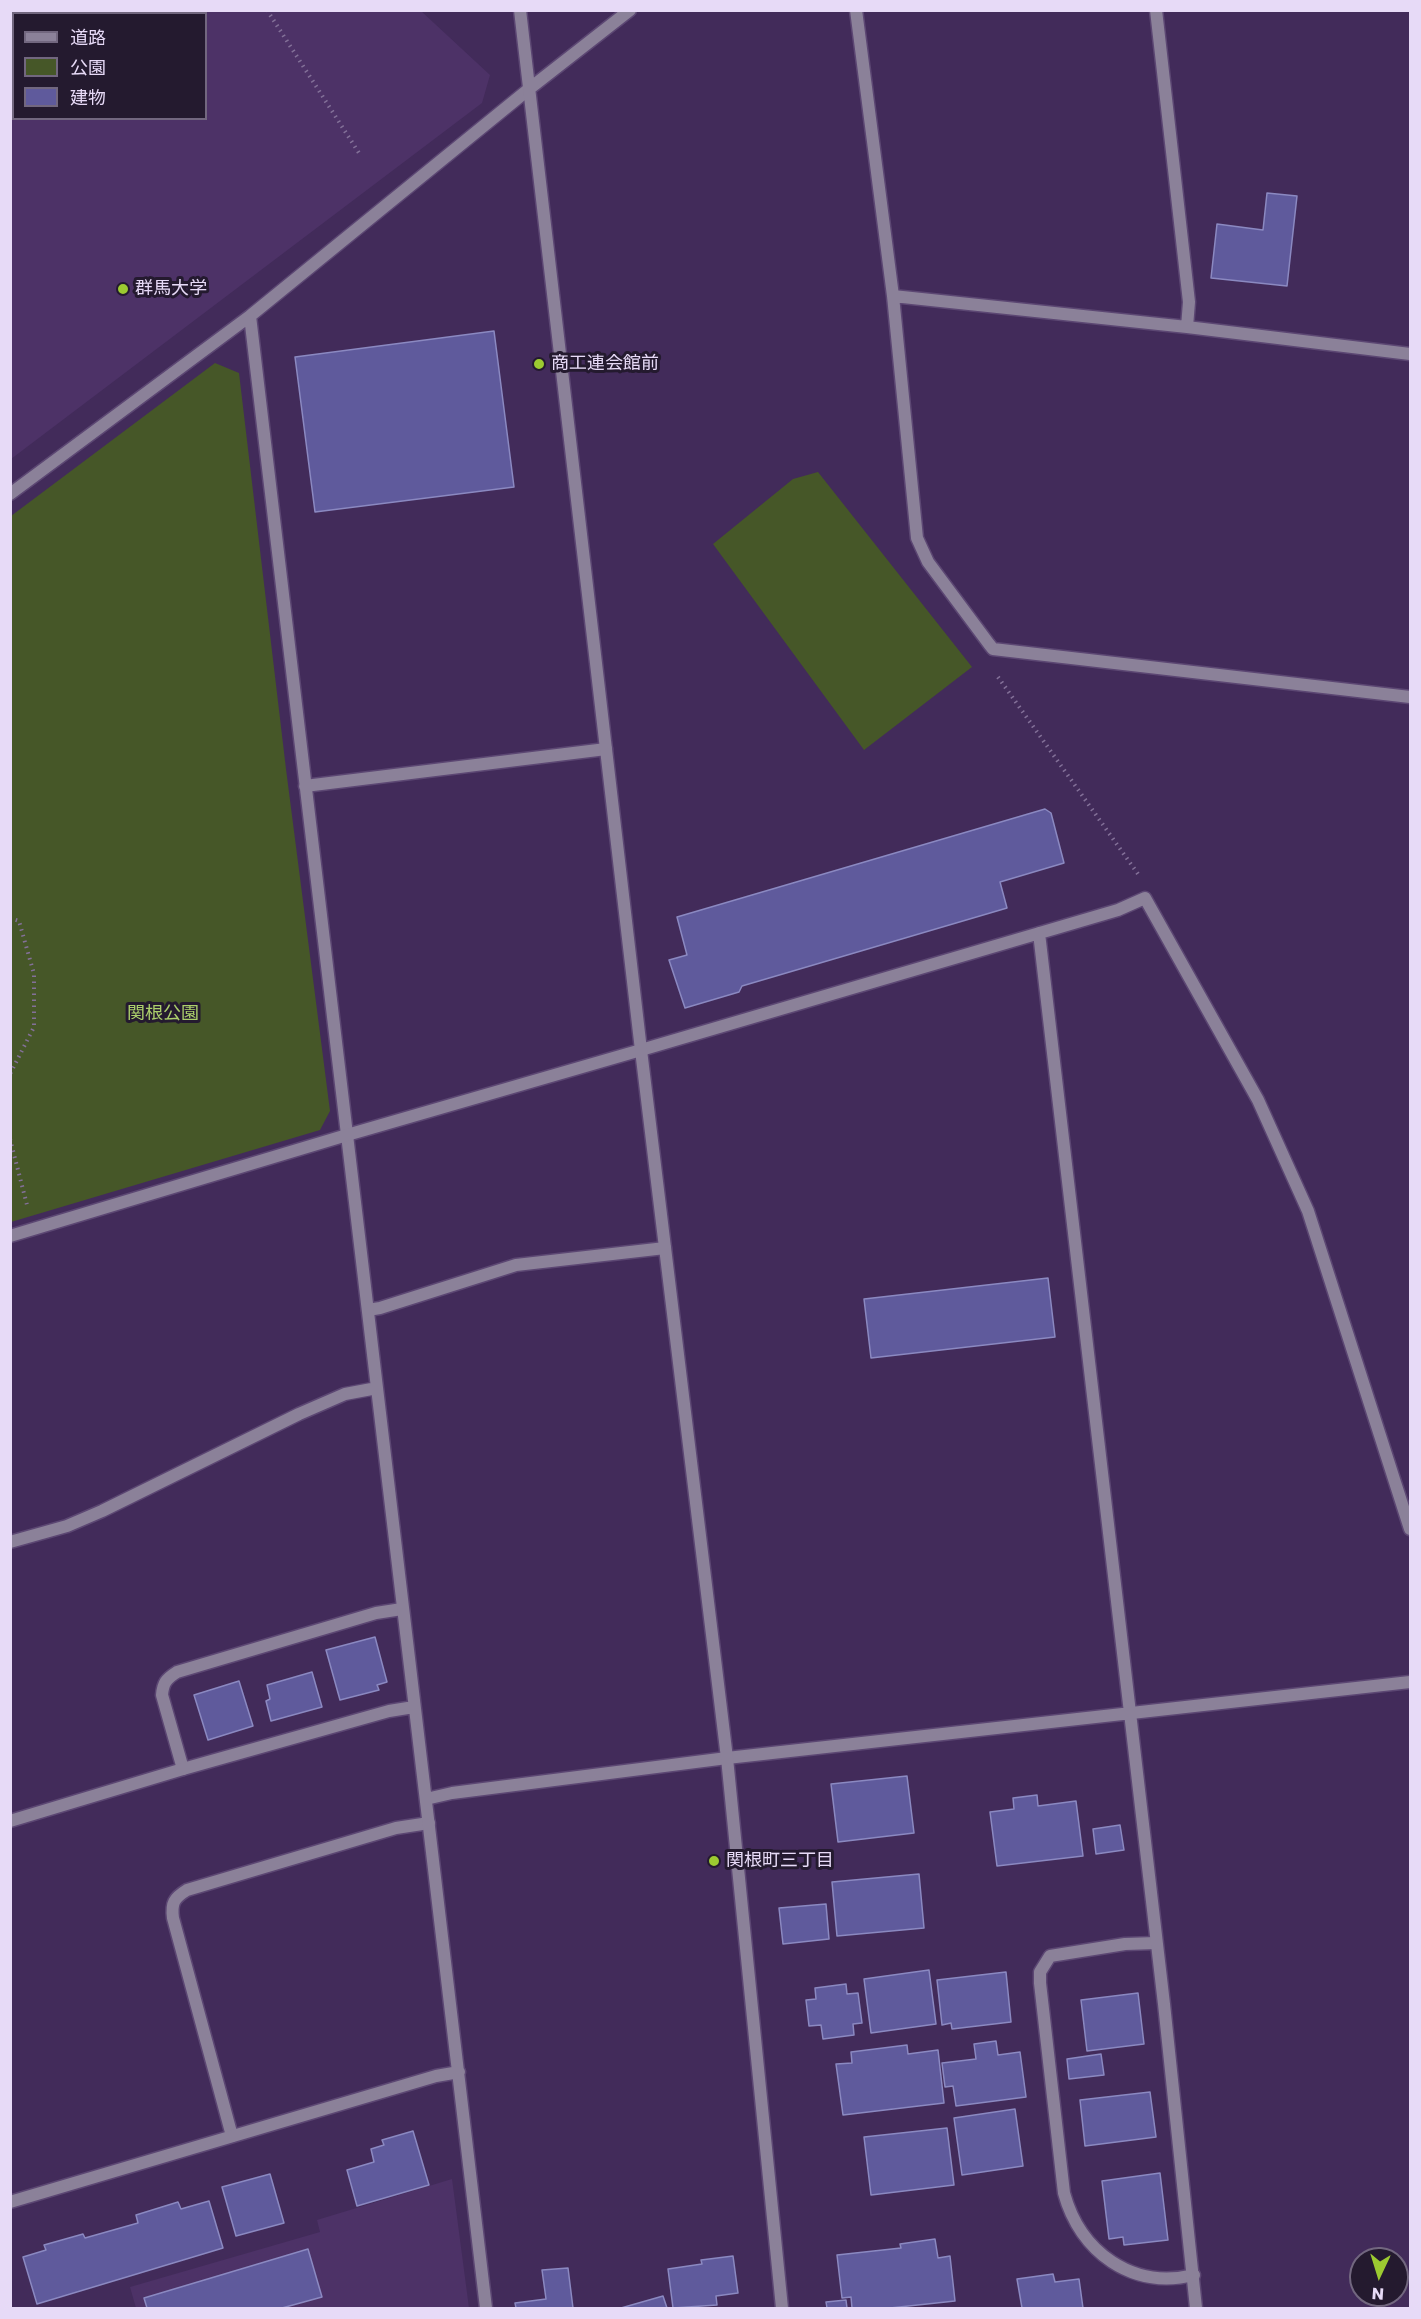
<!DOCTYPE html>
<html>
<head>
<meta charset="utf-8">
<style>
  body { margin:0 }
  #map { position:relative; width:1421px; height:2319px; overflow:hidden; background:#422b5a; font-family:Poppins,"Noto Sans JP",sans-serif }
  canvas { display:block }
  .frame { position:absolute; inset:0; border:12px solid #e7daf7; pointer-events:none }
  .legend { position:absolute; left:12px; top:12px; width:195px; height:108px; box-sizing:border-box; background:#241a2f; border:2px solid #72677f; margin:0; padding:8px 10px; list-style:none; font-size:18px; color:#e7daf7 }
  .legend li { display:flex; align-items:center; gap:12px; height:30px }
  .legend b { width:30px; border:2px solid #72677f }
  .north { position:absolute; left:1349px; top:2247px; width:60px; height:60px; box-sizing:border-box; background:#241a2f; border:2px solid #72677f; border-radius:50%; rotate:184deg; font-size:16px; font-weight:700; line-height:24px; text-align:center; color:#e7daf7 }
  .north::after { content:''; display:block; margin:auto; width:21px; height:27px; background:#9cca31; clip-path:polygon(50% 0,100% 100%,50% 72%,0 100%) }
</style>
</head>
<body>
<div id="map">
<canvas width="1421" height="2319"></canvas>
<div class="frame"></div>
<ul class="legend">
<li><b style="height:8px;background:#8b8199"></b>道路</li>
<li><b style="height:16px;background:#465728"></b>公園</li>
<li><b style="height:16px;background:#5f5a9c"></b>建物</li>
</ul>
<div class="north">N</div>
</div>
<script>
const ctx = document.querySelector('canvas').getContext('2d');
ctx.lineJoin = 'round';
function fillPath(path, color) { ctx.fillStyle = color; ctx.fill(path, 'evenodd'); }
function stroke(path, color, width, dash) { ctx.strokeStyle = color; ctx.lineWidth = width; ctx.lineCap = dash ? 'butt' : 'round'; ctx.setLineDash(dash || []); ctx.stroke(path); }
function drawText(font, color, halo, rows, align = 'center') {
  ctx.font = font + ' Poppins,"Noto Sans JP",sans-serif'; ctx.lineWidth = 6; ctx.setLineDash([]); ctx.textBaseline = 'middle'; ctx.strokeStyle = halo; ctx.fillStyle = color; for (const [text, x, y, turn = 0] of rows) {
    ctx.save(); ctx.translate(x, y); ctx.rotate((+turn || 0) * Math.PI / 180); ctx.textAlign = isNaN(turn) ? turn : align; if (halo) ctx.strokeText(text, 0, 0); ctx.fillText(text, 0, 0); ctx.restore();
  }
}
fillPath(new Path2D(`
  M11,10L421,11L490,75L482,103L11,459ZM14,14H206V118H14Z
  M452,2179L469,2308H136L130,2287L320,2232L317,2220Z`), '#4d3267');
fillPath(new Path2D(`
  M215,363L239,373L286,769L330,1111L320,1130L11,1222V516Z
  M818,472L972,667L864,750L713,544L793,479Z`), '#465728');
const building = new Path2D(`
  M1267,193L1297,196L1287,286L1211,278L1217,224L1263,230Z
  M494,331L514,487L315,512L295,357Z
  M1045,809L1051,813L1064,863L1000,882L1007,908L742,986L739,992L685,1008L669,960L687,955L677,917Z
  M1048,1278L1055,1337L871,1358L864,1299Z
  M375,1637L387,1682L377,1685L379,1690L340,1700L326,1650Z
  M312,1672L322,1707L271,1721L266,1701L270,1699L267,1685Z
  M239,1681L253,1726L208,1740L194,1695Z
  M907,1776L914,1833L838,1842L831,1784Z
  M1037,1795L1038,1806L1076,1801L1083,1856L997,1866L990,1812L1014,1809L1013,1798Z
  M1120,1825L1124,1850L1096,1854L1093,1829Z
  M919,1874L924,1928L837,1936L832,1882Z
  M826,1904L829,1939L783,1944L779,1908Z
  M929,1970L936,2024L871,2033L864,1979Z
  M1006,1972L1011,2022L952,2029L951,2023L942,2025L937,1980Z
  M846,1984L847,1994L858,1993L862,2023L853,2024L854,2035L823,2039L821,2025L809,2026L806,2000L816,1999L815,1988Z
  M1138,1993L1144,2044L1087,2051L1081,2000Z
  M996,2041L998,2055L1020,2052L1026,2097L956,2106L953,2086L945,2087L942,2063L976,2059L974,2044Z
  M907,2045L908,2054L938,2050L944,2103L843,2115L836,2064L852,2063L851,2052Z
  M1101,2054L1104,2075L1069,2079L1067,2059Z
  M1150,2092L1156,2137L1085,2146L1080,2100Z
  M1015,2109L1023,2166L962,2175L954,2118Z
  M947,2128L954,2185L871,2195L864,2137Z
  M413,2131L429,2185L357,2206L347,2170L374,2162L371,2149L384,2145L382,2140Z
  M1160,2173L1168,2240L1124,2245L1123,2237L1109,2239L1102,2181Z
  M270,2174L284,2223L236,2236L222,2187Z
  M209,2201L223,2248L37,2304L23,2257L46,2250L44,2245L83,2234L85,2238L138,2223L136,2215L178,2202L181,2209Z
  M935,2239L938,2258L950,2256L955,2301L890,2308H852L851,2297L842,2298L837,2255L901,2248L900,2244Z
  M308,2249L322,2297L282,2308H147L144,2298Z
  M733,2256L738,2293L716,2296L717,2305L673,2308L668,2269L702,2264L701,2260Z
  M568,2268L573,2308H516L515,2303L546,2299L542,2270Z
  M1053,2274L1055,2282L1079,2279L1083,2308H1022L1017,2279Z
  M663,2296L667,2308H621Z
  M846,2300L847,2308H827L826,2302Z`);
fillPath(building, '#5f5a9c');
stroke(building, '#8b89c1', 1.5);
const service = new Path2D(`
  M368,1310L380,1308L516,1265L665,1248
  M183,1769L162,1695C163,1683 166,1679 177,1672L376,1613L402,1609
  M1156,1943L1125,1944L1050,1956L1040,1972V1983L1064,2193C1080,2252 1132,2290 1194,2275
  M232,2136L173,1918C171,1903 174,1898 187,1890L396,1828L429,1823`);
const minor = new Path2D(`
  M856,10L893,296L917,538L928,562L989,644L993,649L1410,697
  M1156,10L1189,302L1187,327
  M893,296L1187,327L1410,354
  M250,316L486,2308
  M10,494L250,316L529,89
  M305,786L606,749
  M1039,933L1164,2004L1196,2308
  M641,1050L1118,910L1145,898L1258,1100L1308,1211L1410,1529
  M10,1542L67,1526L102,1511L299,1414L345,1394L377,1388
  M426,1799L452,1793L727,1758L1410,1682
  M10,1821L183,1769L389,1711L414,1707
  M10,2202L436,2076L459,2072`);
const tertiary = new Path2D(`
  M520,10L641,1050L727,1758L782,2308
  M529,89L630,10
  M10,1236L347,1135L641,1050`);
stroke(service, '#5c4773', 15);
stroke(minor, '#5c4773', 15);
stroke(tertiary, '#5c4773', 15);
stroke(new Path2D(`
  M267,10L359,153
  M998,677L1138,874
  M10,918L19,921L34,974V1027L10,1074
  M10,1139L27,1205`), '#837098', 4, [1.5, 4.5]);
stroke(service, '#8b8199', 12);
stroke(minor, '#8b8199', 12);
stroke(tertiary, '#8b8199', 12);
for (const [x, y, r, color] of [
  [123,289,6,"#9cca31"],
  [539,364,6,"#9cca31"],
  [714,1861,6,"#9cca31"]
]) { const dot = new Path2D(); dot.arc(x, y, r, 0, 2 * Math.PI); ctx.fillStyle = color; ctx.fill(dot); stroke(dot, '#241a2f', 2); }
drawText('18px', '#e7daf7', '#241a2f', [
  ["群馬大学",135,289],
  ["商工連会館前",551,364],
  ["関根町三丁目",726,1861]
], 'left');
drawText('18px', '#abcf6b', '#241a2f', [
  ["関根公園",163,1014]
]);
</script>
</body>
</html>
